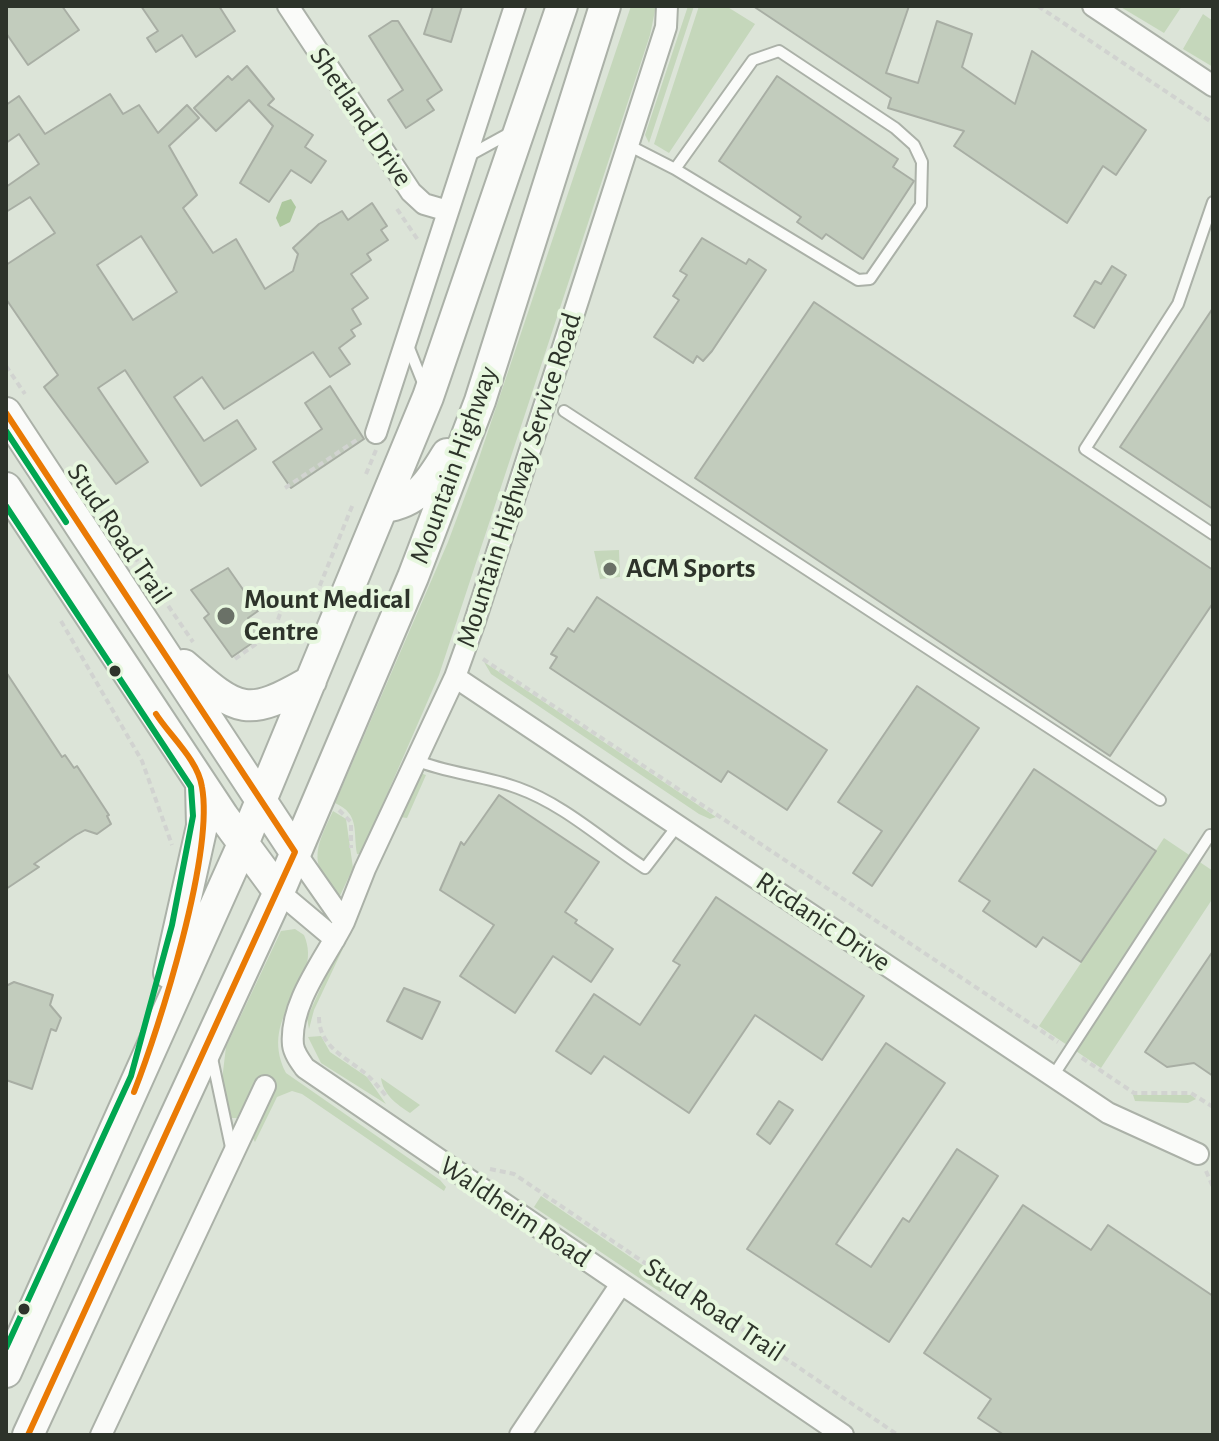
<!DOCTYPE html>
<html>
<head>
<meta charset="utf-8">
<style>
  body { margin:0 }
  #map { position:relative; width:1219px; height:1441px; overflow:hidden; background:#dce4d8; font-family:"Alegreya Sans",sans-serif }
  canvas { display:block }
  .frame { position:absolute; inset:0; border:8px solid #2d332a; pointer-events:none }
</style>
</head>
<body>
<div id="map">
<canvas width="1219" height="1441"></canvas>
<div class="frame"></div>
</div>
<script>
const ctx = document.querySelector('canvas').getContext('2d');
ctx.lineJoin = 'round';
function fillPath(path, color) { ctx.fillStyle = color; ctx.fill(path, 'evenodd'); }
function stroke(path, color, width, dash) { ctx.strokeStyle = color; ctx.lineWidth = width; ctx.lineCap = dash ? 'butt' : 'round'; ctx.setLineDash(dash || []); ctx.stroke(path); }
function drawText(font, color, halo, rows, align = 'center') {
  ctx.font = font + ' "Alegreya Sans",sans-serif'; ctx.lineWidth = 8; ctx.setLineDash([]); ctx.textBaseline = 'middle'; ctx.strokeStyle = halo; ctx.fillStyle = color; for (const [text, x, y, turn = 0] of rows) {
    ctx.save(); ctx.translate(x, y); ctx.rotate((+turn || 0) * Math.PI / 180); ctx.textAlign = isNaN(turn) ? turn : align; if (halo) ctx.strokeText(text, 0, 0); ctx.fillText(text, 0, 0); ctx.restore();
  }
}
fillPath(new Path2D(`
  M631,6H656L650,35L439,675L361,854H357C353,831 360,814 335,803L448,542L477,464Z
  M688,6H694L649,143L645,135Z
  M699,6H726L755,24L669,153L654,144Z
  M1119,6H1182L1164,33Z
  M1203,14L1213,21V67L1183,49Z
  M619,550L620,577L600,579L594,551Z
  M484,662L716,817L710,819L699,814L491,674Z
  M420,773L426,775L407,818L400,817Z
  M333,811L346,819L353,868L338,900C310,862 313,853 333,811Z
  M1164,838L1213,871V898L1101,1068L1039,1026Z
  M358,906L362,908L314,1010L309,1029L307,1018Z
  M295,929L304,935C325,984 256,1013 286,1073L440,1180L446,1187L444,1191L302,1094L292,1091L277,1097L255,1142L251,1135L273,1087L256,1080L237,1118H231L222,1080L226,1047L281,931Z
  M321,1036L330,1052L367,1077L386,1104L321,1063L308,1037Z
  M381,1078L420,1105L410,1113C396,1104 383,1094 381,1078Z
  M1133,1095H1191L1196,1099L1188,1103L1135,1101Z
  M541,1196L670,1284L660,1292L534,1207Z`), '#c5d7bb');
fillPath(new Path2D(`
  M291,199L296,207L290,222L280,227L276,218L282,202Z`), '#adc89e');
const building = new Path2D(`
  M6,6H62L79,30L28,65L6,33Z
  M141,6H219L235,31L196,57L182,35L156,52L147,38L158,31Z
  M433,6H462L451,42L424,34Z
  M753,6H909L886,73L918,83L937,21L972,34L962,67L1015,104L1032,51L1146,130L1116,175L1103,166L1067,223L954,146L964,131L888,108L891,98Z
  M392,21H398L442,90L427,100L434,110L406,128L388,100L403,90L369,36Z
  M247,66L274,99L268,105L313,135L305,147L326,161L311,183L291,170L269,202L240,183L273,126L249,100L216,131L194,108L228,76L232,80Z
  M777,76L898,159L893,167L914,181L863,259L826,234L822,239L797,222L801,217L719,161Z
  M110,94L123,114L139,105L158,133L187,105L199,118L169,146L197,195L183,208L213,253L236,239L265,289L293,271L298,254L293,248L319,224L342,211L348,220L372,203L387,226L381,230L388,240L367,254L371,260L351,274L368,298L352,309L361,324L351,330L355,336L339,348L350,364L330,377L313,352L224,409L202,377L174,397L204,441L237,420L256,449L201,486L125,370L98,388L148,462L116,484L44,387L58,375L6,299V265L55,233L30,197L6,212V187L39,164L19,134L6,143V105L19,96L45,134ZM141,236L177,292L133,320L97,265Z
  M702,238L746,264L749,259L766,270L712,351L703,361L697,356L693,363L654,337L679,300L673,296L687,275L680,271Z
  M1112,266L1126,275L1094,328L1074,316L1095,281L1101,284Z
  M814,302L1213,570V603L1110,756L695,478Z
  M1213,308V509L1120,447Z
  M330,386L364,439L291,488L273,462L322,429L305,403Z
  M228,568L258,611L248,618L261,637L232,657L204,618L209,614L191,590Z
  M597,597L827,750L787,810L728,771L721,782L550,668L557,657L551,654L568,628L574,632Z
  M6,672L62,757L65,755L74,768L77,766L109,815L107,816L111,824L97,834L85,830L76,835L34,864L39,867L6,889Z
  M917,686L979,728L872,886L853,873L882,831L838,802Z
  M1034,769L1156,851L1081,962L1043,937L1036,947L983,911L990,901L959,881Z
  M499,795L599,862L565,912L577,920L575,923L613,949L591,982L553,956L515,1013L460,976L494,925L440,890L461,842L464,845Z
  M716,897L864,996L822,1060L755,1015L689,1113L604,1056L591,1074L556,1051L594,994L640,1025L680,965L673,961Z
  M1213,951V1076L1194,1063L1167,1067L1145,1052Z
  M14,982L53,995L50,1005L61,1018L56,1031L51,1029L32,1089L6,1080V986Z
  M404,988L440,1002L422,1039L387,1021Z
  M886,1043L945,1083L836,1244L871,1267L903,1218L909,1222L957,1149L998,1176L889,1342L747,1249Z
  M779,1101L793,1110L770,1144L757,1134Z
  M1023,1205L1091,1250L1108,1225L1213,1296V1435H1004L978,1418L991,1399L924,1353Z`);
fillPath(building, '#c2ccbd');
stroke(building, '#a8aea4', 2);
const lane = new Path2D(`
  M628,145L675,169L858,280L870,279L921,205L922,162L914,145L895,128L779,51L753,60L675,169
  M468,156L510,133
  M1213,202L1178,304L1085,449L1213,534
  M407,343L425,388
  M564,411L1160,800
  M415,760C449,774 484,775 518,788C565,805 603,841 645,868L678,825
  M212,1058L232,1152
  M1053,1076L1210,835`);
const street = new Path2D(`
  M288,6L411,192L424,204L448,211
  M1093,6L1213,86
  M376,433L515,6
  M455,677L1108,1113L1198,1154
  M295,852L344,922C326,958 289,1003 293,1045C294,1053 300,1061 305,1068L843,1435
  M279,892L335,939
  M344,922L365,869L455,677L474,624L666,27L667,6
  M101,1435L265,1086
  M520,1435L621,1284`);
const primary = new Path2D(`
  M6,413L295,852
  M6,488L223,816L279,892
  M383,507C418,503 430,482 447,454
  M184,665C239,713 247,718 311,681
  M169,973L202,826L201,784
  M6,1372L243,844L428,397L562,6
  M28,1435L279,892L413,577L480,401L605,6`);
stroke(lane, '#abb1a8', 14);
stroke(street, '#abb1a8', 24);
stroke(primary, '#abb1a8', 34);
stroke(new Path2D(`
  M1038,6L1213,123
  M397,209L418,240
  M6,366L25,394
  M366,474L376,450
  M285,488L358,439
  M123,540L193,642
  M316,595L353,504
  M61,621L142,761L172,845
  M235,659L274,631L280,614
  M483,659L1058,1042
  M339,810L351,822V848
  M319,1017C319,1047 346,1057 366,1074C374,1081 381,1090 388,1098
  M1082,1058L1134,1093H1191L1213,1107
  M490,1169L514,1174L898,1435
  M1206,1171L1213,1187`), '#d1d3d0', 4, [6, 4]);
stroke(lane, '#fafbf9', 10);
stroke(street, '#fafbf9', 20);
stroke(primary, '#fafbf9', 30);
stroke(new Path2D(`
  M6,413L295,852L28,1435
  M134,1092C160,1026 214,854 202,787C198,760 170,736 156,714`), '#ea7a04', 6);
stroke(new Path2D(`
  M6,431L66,522
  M6,506L191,787L193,816L172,925L131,1076L6,1348`), '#00a651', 6);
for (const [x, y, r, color] of [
  [610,569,8,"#6a7167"],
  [226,616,10,"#6a7167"],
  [115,671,7,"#2d332a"],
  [24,1309,7,"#2d332a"]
]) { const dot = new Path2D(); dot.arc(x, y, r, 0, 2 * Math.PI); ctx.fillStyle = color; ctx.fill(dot); stroke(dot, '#e7f7df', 3); }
drawText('28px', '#2d332a', '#e7f7df', [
  ["Shetland Drive",361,117,56],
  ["Mountain Highway",454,465,-70],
  ["Mountain Highway Service Road",519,480,-72],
  ["Stud Road Trail",119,534,56],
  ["Ricdanic Drive",823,922,34],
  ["Waldheim Road",515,1212,34],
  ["Stud Road Trail",714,1310,34]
]);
drawText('bold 28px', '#2d332a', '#e7f7df', [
  ["ACM Sports",626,569],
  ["Mount Medical",244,600],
  ["Centre",244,632]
], 'left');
</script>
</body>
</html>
